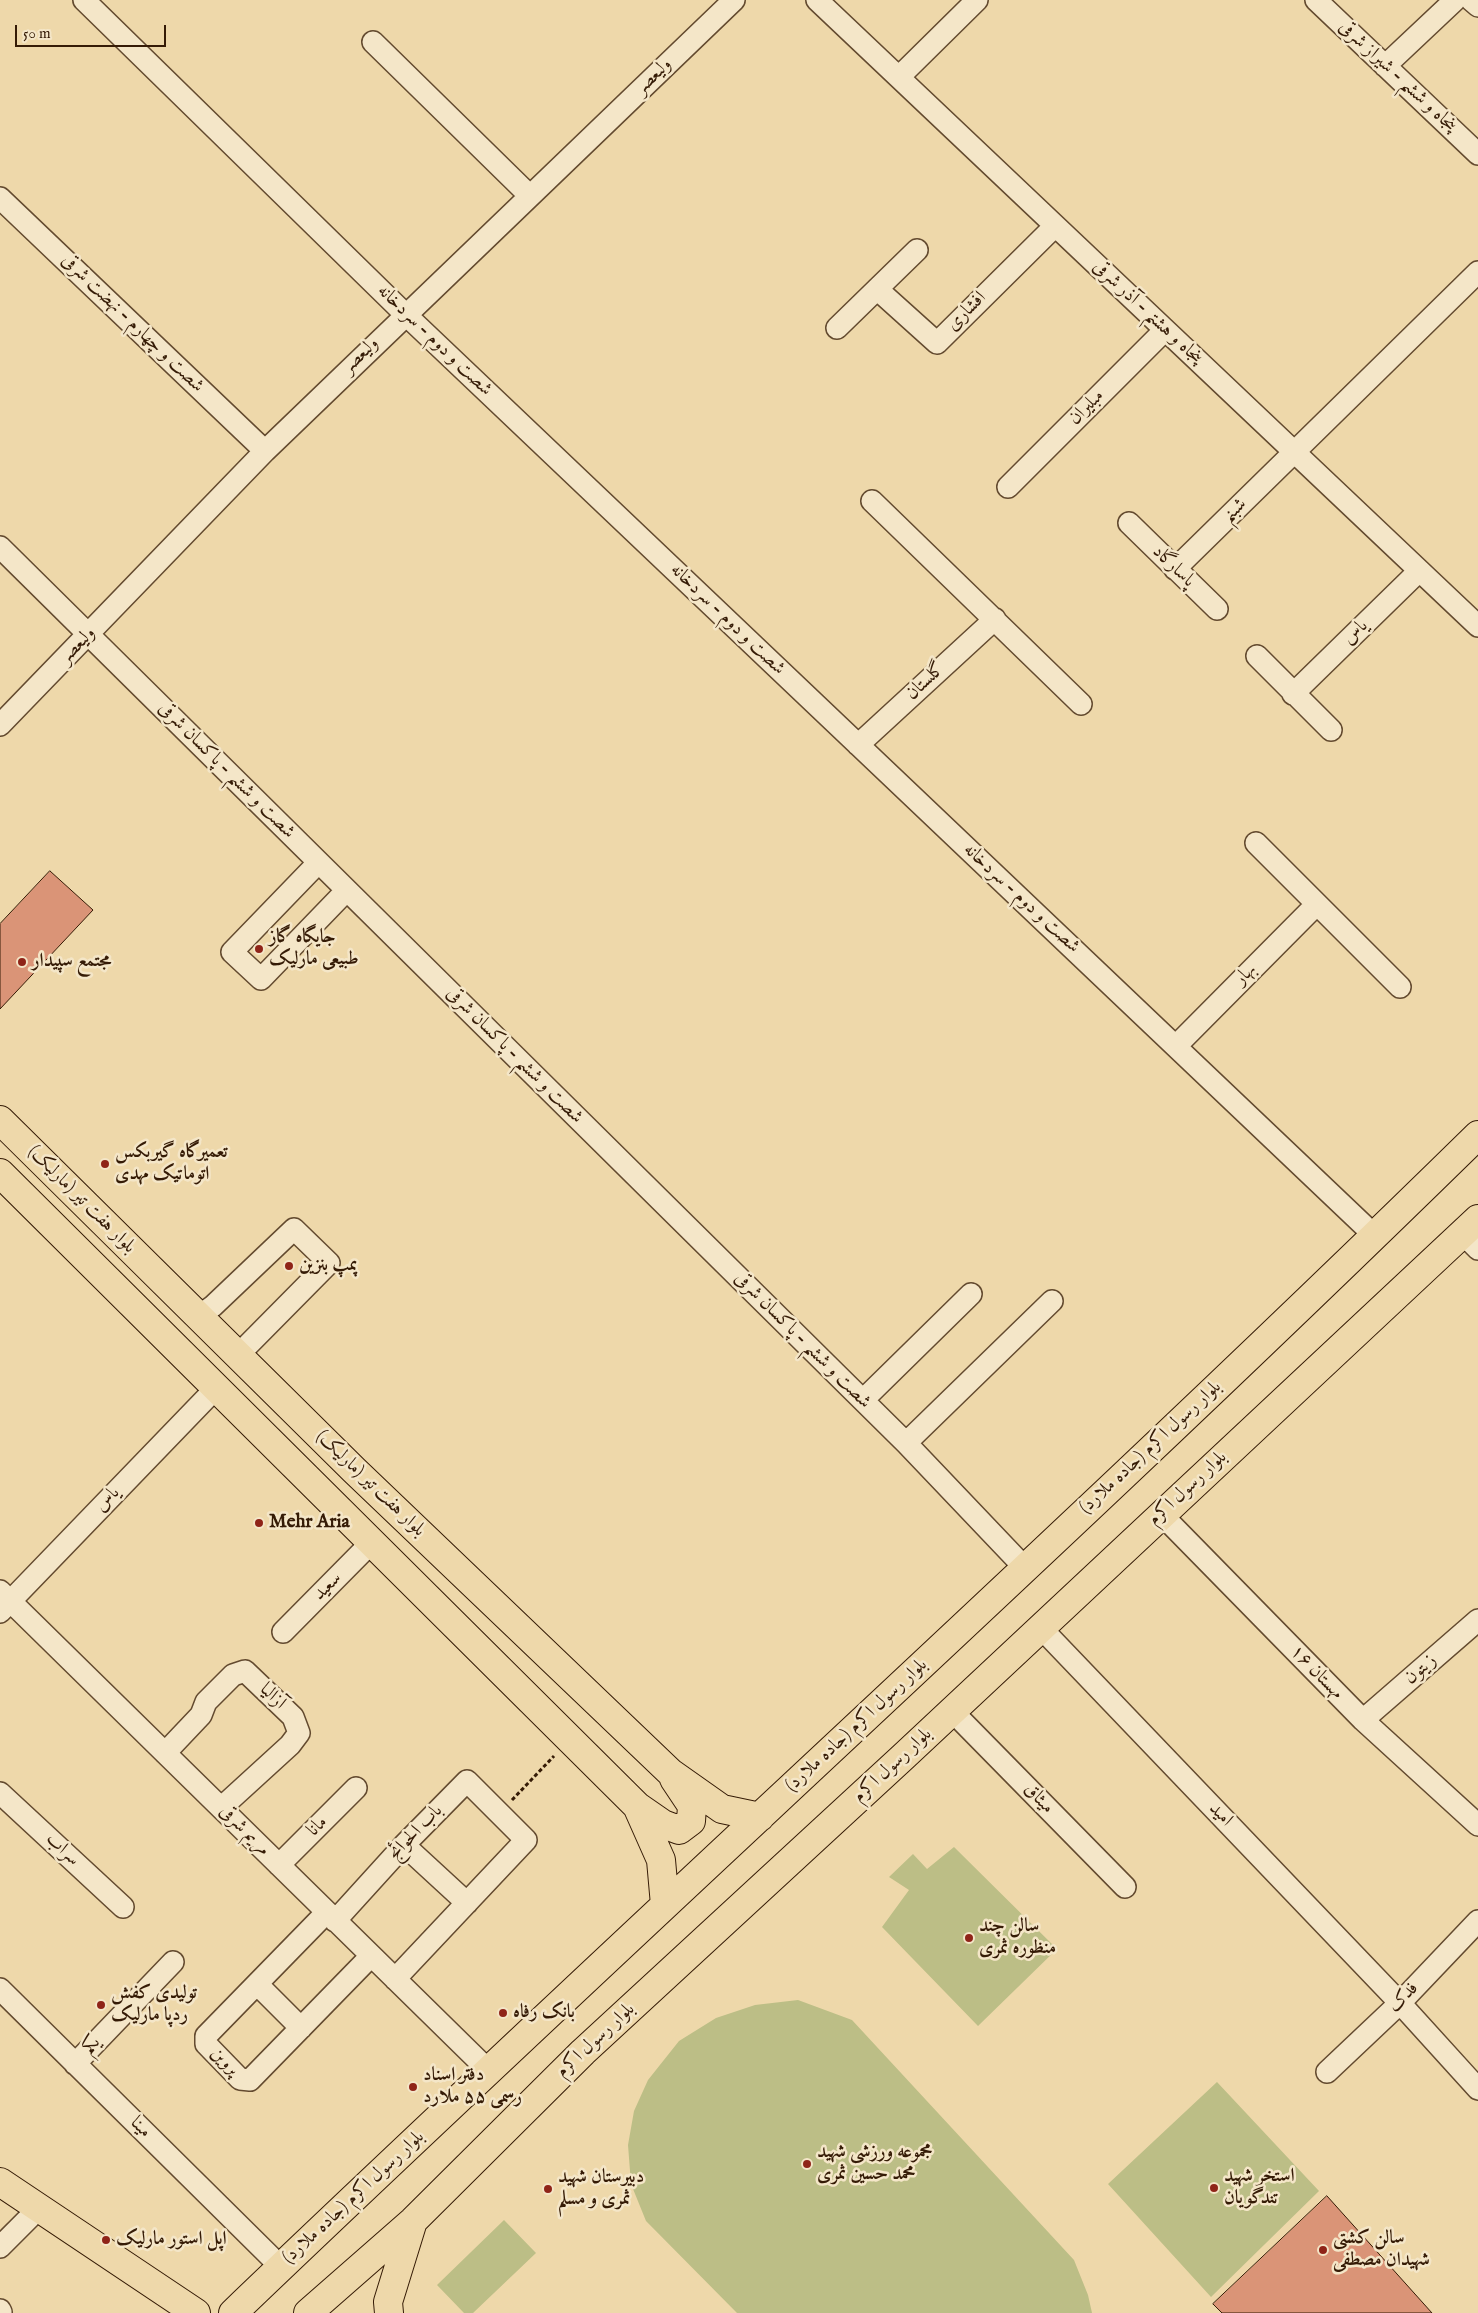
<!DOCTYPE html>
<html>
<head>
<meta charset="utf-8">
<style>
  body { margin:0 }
  #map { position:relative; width:1478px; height:2313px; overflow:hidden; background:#eed8aa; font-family:"IM FELL English",serif }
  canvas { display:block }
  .scale { position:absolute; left:15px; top:25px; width:151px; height:22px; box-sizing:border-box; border:2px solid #351b06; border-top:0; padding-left:6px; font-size:15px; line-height:18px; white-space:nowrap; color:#351b06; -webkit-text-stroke:4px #f4e6c8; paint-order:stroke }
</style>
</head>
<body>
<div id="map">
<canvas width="1478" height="2313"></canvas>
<div class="scale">50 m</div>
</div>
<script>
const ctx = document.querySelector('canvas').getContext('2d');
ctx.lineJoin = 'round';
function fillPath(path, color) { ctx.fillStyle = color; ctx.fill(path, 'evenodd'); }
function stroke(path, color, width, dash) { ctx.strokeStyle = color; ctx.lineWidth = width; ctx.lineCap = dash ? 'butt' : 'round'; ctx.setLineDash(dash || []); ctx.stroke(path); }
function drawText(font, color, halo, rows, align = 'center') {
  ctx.font = font + ' "IM FELL English",Amiri,serif'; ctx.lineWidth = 5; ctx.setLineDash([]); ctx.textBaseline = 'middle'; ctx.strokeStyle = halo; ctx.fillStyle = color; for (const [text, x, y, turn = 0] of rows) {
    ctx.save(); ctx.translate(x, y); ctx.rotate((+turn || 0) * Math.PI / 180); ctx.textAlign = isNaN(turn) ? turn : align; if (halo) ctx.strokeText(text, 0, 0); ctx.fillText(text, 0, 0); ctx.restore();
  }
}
fillPath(new Path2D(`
  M954,1847L1057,1949L978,2026L882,1927L909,1890L889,1877L913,1854L927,1869Z
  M798,2000L852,2020L1074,2260L1088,2295L1092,2313H737L646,2221L631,2184L628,2145L634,2111L648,2080L679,2041L716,2018L755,2005Z
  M1217,2082L1319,2191L1211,2297L1108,2184Z
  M504,2220L536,2253L473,2313H464L437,2285Z`), '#bcbe86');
const building = new Path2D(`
  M50,871L93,910L0,1009V924Z
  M1327,2196L1432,2313H1222L1213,2304Z`);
fillPath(building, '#da9477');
stroke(building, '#351b06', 1);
const minor = new Path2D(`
  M84,0L405,314L1375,1236
  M817,0L1478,626
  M1316,0L1478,154
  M1471,0L1478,6
  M373,42L529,195
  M1385,66L1455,0
  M899,77L977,0
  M0,198L265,451
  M877,289L937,343L1055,226
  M837,328L917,250
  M1008,487L1165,330
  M872,501L1081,704
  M1129,523L1217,609
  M0,547L906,1443L1025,1568
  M1175,569L1478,272
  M1257,656L1331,730
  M1293,694L1419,571
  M0,725L265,451L734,0
  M858,745L995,619
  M1256,843L1400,987
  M318,863L232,952L261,979L346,891
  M1176,1046L1317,904
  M1463,1234L1478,1249
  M199,1316L213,1306L294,1229L329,1263L238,1355
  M863,1400L971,1294
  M906,1443L1052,1301
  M1161,1514L1363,1720L1478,1825
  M0,1591L489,2071
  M0,1612L217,1387
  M1041,1628L1400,2003L1478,2089
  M283,1632L372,1542
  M952,1711L1125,1887
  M1363,1720L1478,1620
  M165,1753L201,1715L206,1702L233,1675L245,1671L293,1717L299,1733L290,1745L221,1808
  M0,1793L123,1907
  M404,1845L467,1903
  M279,1865L356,1788
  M327,1912L206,2036V2044L240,2079L250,2080L371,1956
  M335,1921L404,1845L467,1781L526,1840L395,1979
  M257,1984L301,2028
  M0,1989L281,2267
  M75,2064L173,1962
  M1327,2072L1400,2003L1478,1921
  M0,2247L39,2208
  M0,2310L1,2312`);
const major = new Path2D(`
  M0,1120L354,1470L671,1773L722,1809L760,1817
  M0,1173L637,1806L661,1860L665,1905
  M637,1806L663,1824L679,1830L691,1821L692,1806L674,1779
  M0,2182L196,2313
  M233,2313C645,1918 1070,1535 1478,1135
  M308,2313L413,2221L583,2052L903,1757L1478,1219
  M389,2313L388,2302L413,2221`);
stroke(minor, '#634a2f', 24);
stroke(major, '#351b06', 30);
stroke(new Path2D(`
  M512,1800L554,1756`), '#351b06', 3, [4, 2.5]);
stroke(minor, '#f4e6c8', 21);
stroke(major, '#eed8aa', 28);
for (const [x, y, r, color] of [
  [259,949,5,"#8f2418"],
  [22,962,5,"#8f2418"],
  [105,1164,5,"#8f2418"],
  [289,1266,5,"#8f2418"],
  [259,1523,5,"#8f2418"],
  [969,1938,5,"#8f2418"],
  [101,2005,5,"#8f2418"],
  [503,2013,5,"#8f2418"],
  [413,2087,5,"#8f2418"],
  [807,2164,5,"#8f2418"],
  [1214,2188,5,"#8f2418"],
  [548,2189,5,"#8f2418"],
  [106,2240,5,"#8f2418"],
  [1323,2250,5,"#8f2418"]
]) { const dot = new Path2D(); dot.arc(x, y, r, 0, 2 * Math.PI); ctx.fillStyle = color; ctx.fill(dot); stroke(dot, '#f4e6c8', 2); }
drawText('19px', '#351b06', '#f4e6c8', [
  ["ولیعصر",654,77,-44],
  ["پنجاه و ششم - شیراز شرقی",1397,77,43],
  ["افشاری",967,312,-45],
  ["پنجاه و هشتم - آذر شرقی",1147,313,43],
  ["شصت و چهارم - نهضت شرقی",132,324,44],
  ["شصت و دوم - سردخانه",434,341,44],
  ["ولیعصر",361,356,-44],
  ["مبلیران",1087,408,-45],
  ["شبنم",1235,511,-44],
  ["پاسارگاد",1173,567,44],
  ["شصت و دوم - سردخانه",727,620,44],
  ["یاس",1356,633,-44],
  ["ولیعصر",78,646,-46],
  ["گلستان",926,682,-43],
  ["شصت و ششم - پاکسان شرقی",226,771,45],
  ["شصت و دوم - سردخانه",1021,899,43],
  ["بهار",1246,975,-45],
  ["شصت و ششم - پاکسان شرقی",514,1056,45],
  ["بلوار هفت تیر (مارلیک)",81,1200,45],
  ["شصت و ششم - پاکسان شرقی",802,1341,45],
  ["بلوار رسول اکرم (جاده ملارد)",1151,1448,-43],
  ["بلوار هفت تیر (مارلیک)",370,1484,44],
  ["بلوار رسول اکرم",1188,1489,-43],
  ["یاس",108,1500,-46],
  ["سعید",328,1587,-45],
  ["زیتون",1421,1670,-41],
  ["مهستان ۱۶",1316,1673,46],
  ["آزالیا",272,1697,44],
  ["بلوار رسول اکرم (جاده ملارد)",857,1726,-43],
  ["بلوار رسول اکرم",893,1766,-43],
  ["میثاق",1038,1799,46],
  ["امید",1220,1815,46],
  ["مانا",318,1827,-45],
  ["مریم شرقی",244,1831,45],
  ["باب الحوائج",416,1833,-46],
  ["سراب",62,1850,43],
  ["فدک",1404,1998,-45],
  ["بلوار رسول اکرم",596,2041,-43],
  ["یکم",92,2046,-46],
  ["پروین",224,2062,45],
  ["مینا",140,2128,45],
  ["بلوار رسول اکرم (جاده ملارد)",354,2198,-43]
]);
drawText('bold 19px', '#351b06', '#f4e6c8', [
  ["جایگاه گاز",269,938],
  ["طبیعی مارلیک",269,960],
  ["مجتمع سپیدار",32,962],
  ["تعمیرگاه گیربکس",115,1153],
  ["اتوماتیک مهدی",115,1175],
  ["پمپ بنزین",299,1266],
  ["Mehr Aria",269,1523],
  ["سالن چند",979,1927],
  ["منظوره ثمری",979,1949],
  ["تولیدی کفش",111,1994],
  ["ردپا مارلیک",111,2016],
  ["بانک رفاه",513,2013],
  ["دفتر اسناد",423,2076],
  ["رسمی ۵۵ ملارد",423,2098],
  ["مجموعه ورزشی شهید",817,2153],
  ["محمد حسین ثمری",817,2175],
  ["استخر شهید",1224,2177],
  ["تندگویان",1224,2199],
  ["دبیرستان شهید",558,2178],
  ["ثمری و مسلم",558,2200],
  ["سالن کشتی",1333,2239],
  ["شهیدان مصطفی",1333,2261],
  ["اپل استور مارلیک",116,2240]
], 'left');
</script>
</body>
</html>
